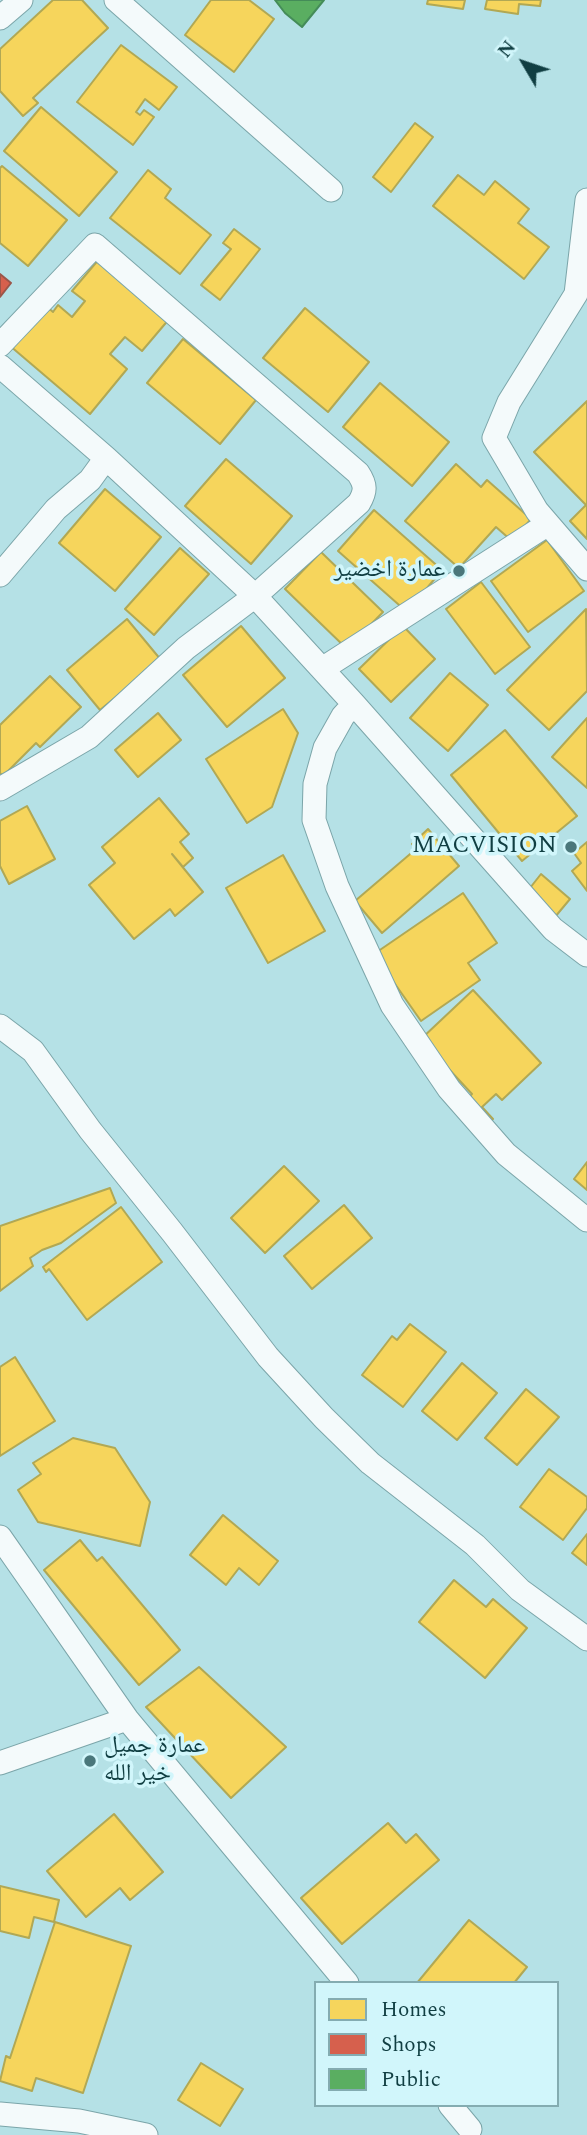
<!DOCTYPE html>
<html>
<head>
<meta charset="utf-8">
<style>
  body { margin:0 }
  #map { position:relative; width:587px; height:2135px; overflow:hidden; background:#b5e1e6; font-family:Spectral,serif }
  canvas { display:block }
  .legend { position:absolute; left:314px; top:1981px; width:245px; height:126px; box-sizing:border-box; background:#d1f6fb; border:2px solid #84acb1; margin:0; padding:9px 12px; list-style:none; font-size:21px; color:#103e42 }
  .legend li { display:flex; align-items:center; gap:14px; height:35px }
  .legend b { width:35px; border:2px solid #84acb1 }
  .north { position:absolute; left:489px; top:28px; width:70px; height:70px; -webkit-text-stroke:5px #d1f6fb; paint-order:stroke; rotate:309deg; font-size:19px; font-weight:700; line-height:28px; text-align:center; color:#103e42 }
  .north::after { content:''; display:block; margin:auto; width:24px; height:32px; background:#103e42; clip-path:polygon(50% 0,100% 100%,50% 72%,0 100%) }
</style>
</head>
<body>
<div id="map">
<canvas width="587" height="2135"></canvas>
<ul class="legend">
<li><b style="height:19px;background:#f6d55c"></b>Homes</li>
<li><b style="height:19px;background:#d6604d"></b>Shops</li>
<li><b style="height:19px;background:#5aae61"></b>Public</li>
</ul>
<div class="north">N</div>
</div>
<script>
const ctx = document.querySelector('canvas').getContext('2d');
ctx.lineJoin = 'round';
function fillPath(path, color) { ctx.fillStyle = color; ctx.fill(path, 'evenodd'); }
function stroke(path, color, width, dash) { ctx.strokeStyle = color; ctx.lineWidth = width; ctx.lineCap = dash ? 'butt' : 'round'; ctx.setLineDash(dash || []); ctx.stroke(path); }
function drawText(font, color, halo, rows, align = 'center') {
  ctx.font = font + ' Spectral,"Noto Naskh Arabic",serif'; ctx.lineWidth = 7; ctx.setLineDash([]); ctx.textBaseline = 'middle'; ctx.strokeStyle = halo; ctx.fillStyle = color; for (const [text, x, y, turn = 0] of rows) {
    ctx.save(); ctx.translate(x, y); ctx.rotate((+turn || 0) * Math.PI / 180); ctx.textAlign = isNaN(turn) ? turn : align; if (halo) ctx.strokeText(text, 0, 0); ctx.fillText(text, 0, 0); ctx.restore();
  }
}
const homes = new Path2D(`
  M53,0H82L108,28L33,98L38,103L23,116L0,91V49Z
  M211,0H249L274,19L234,72L185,35Z
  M428,0H465L463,9L427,4Z
  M487,0H541L540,6L519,4L518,14L485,9Z
  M121,45L177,87L159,110L145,99L136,112L140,115L144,110L154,117L133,145L77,102Z
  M41,107L117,172L79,216L4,151Z
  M415,123L433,137L391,192L373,177Z
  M2,166L67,220L28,266L0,243V168Z
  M148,170L171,189L165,198L211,235L180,274L110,218Z
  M458,175L484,195L495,181L529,209L518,223L549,247L524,279L433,206Z
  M234,229L260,249L220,300L201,285L231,249L223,243Z
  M100,258L170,318L142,351L125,337L110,354L127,369L90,414L9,345L44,304L53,312L58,305L72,317L85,301L72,291Z
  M305,308L369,362L328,412L263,358Z
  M183,339L256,400L220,444L147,383Z
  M380,383L449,442L412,486L343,427Z
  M587,401V539L570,521L586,505L534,452Z
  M226,459L292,516L251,564L185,506Z
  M456,464L481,487L487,480L531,519L512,541L496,527L459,568L405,521Z
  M105,489L161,537L115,591L59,543Z
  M374,510L442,570L407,612L338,551Z
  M547,540L584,591L528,632L491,581Z
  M180,548L209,574L154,635L125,609Z
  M321,552L383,612L347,649L285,589Z
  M481,582L530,647L495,674L446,609Z
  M586,609L587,691L549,730L507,690Z
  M127,619L161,660L100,710L67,670Z
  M241,626L285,678L227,727L183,675Z
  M403,626L435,659L391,702L359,669Z
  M450,673L488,705L448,751L410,718Z
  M50,676L81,707L40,747L36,743L3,776L0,773V725Z
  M283,709L298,733L272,807L247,823L206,759Z
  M158,713L181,740L138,777L115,750Z
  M587,718V788L552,757Z
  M505,730L577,816L522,861L451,775Z
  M159,798L189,834L180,842L193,858L183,867L172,854L203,892L175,916L170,909L134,939L89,885L115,863L102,847Z
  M27,806L55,859L9,884L0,866V821Z
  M428,829L459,866L382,933L355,901L416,849L412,844Z
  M587,842V891L572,871L581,863L574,853Z
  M283,855L325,931L268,963L226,888Z
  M541,874L570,899L555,917L526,893Z
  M463,893L497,943L468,963L480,980L421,1021L374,954Z
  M473,990L541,1063L502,1100L496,1094L482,1107L493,1119L485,1127L463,1103L472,1094L421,1039Z
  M587,1162V1190L574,1179Z
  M284,1166L319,1201L265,1253L231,1218Z
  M110,1188L116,1203L61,1243L42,1250L30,1258L33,1266L0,1291V1226Z
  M344,1205L372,1238L312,1289L284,1256Z
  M121,1207L162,1262L87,1320L49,1269L46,1272L43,1267Z
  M410,1324L446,1352L403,1407L362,1375L392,1336L397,1340Z
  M15,1357L55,1421L0,1456V1367Z
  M462,1363L497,1393L457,1440L422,1411Z
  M526,1389L559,1417L517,1465L485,1438Z
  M73,1438L115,1448L150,1502L140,1546L38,1522L18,1490L41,1474L33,1463Z
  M549,1469L587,1497V1508L563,1540L520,1507Z
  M223,1515L278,1561L259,1585L239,1568L226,1585L190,1555Z
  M587,1534V1565L572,1553Z
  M80,1540L97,1561L102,1557L180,1650L139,1685L44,1570Z
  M454,1580L486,1607L493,1599L527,1628L485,1678L419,1622Z
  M199,1667L286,1747L231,1798L146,1707Z
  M114,1814L163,1872L130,1900L120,1888L86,1917L47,1871Z
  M388,1823L406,1843L416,1834L439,1860L342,1944L301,1898Z
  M0,1886L59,1900L54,1922L34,1917L29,1938L0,1931Z
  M469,1920L527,1967L514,1983H417Z
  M55,1922L131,1946L83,2093L36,2078L32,2091L0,2081L6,2056L10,2058Z
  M201,2063L243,2089L220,2126L178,2100Z`);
fillPath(homes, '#f6d55c');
stroke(homes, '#b1a854', 2);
const shops = new Path2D(`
  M0,274L11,283L0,297Z`);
fillPath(shops, '#d6604d');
stroke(shops, '#9b564a', 2);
const public = new Path2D(`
  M275,0H324L302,27L285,13Z`);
fillPath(public, '#5aae61');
stroke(public, '#448c58', 2);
const street = new Path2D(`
  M116,0L331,190
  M0,18L21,0
  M587,200L576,294L509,402L494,438L537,511L587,569
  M0,345L95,245L358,473C366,485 366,491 359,503L255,596L186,648L89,737L0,789
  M0,366L106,458L255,596L354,704L553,929L587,955
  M0,575L56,509L90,480L106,458
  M322,669L548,524
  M354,704L343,716L325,748L315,784L314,820L337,886L392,1005L449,1089L506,1154L587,1220
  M0,1026L33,1051L90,1130L172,1232L268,1357L324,1418L370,1463L475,1545L520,1590L587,1639
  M0,1537L127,1719L347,1983
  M0,1763L127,1719
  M450,2105L470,2129
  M0,2114L79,2121L146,2135`);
stroke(street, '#7ba5a9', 25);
stroke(street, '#f4fafb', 23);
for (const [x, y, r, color] of [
  [459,571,7,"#4a777b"],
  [571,847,7,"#4a777b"],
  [90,1761,7,"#4a777b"]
]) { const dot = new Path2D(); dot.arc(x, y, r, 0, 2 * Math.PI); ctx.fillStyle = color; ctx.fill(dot); stroke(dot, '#d1f6fb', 2.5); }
drawText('24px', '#103e42', '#d1f6fb', [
  ["عمارة اخضير",445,571],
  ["MACVISION",557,847],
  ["عمارة جميل",104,1747,"left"],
  ["خير الله",104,1775,"left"]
], 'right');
</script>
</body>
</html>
